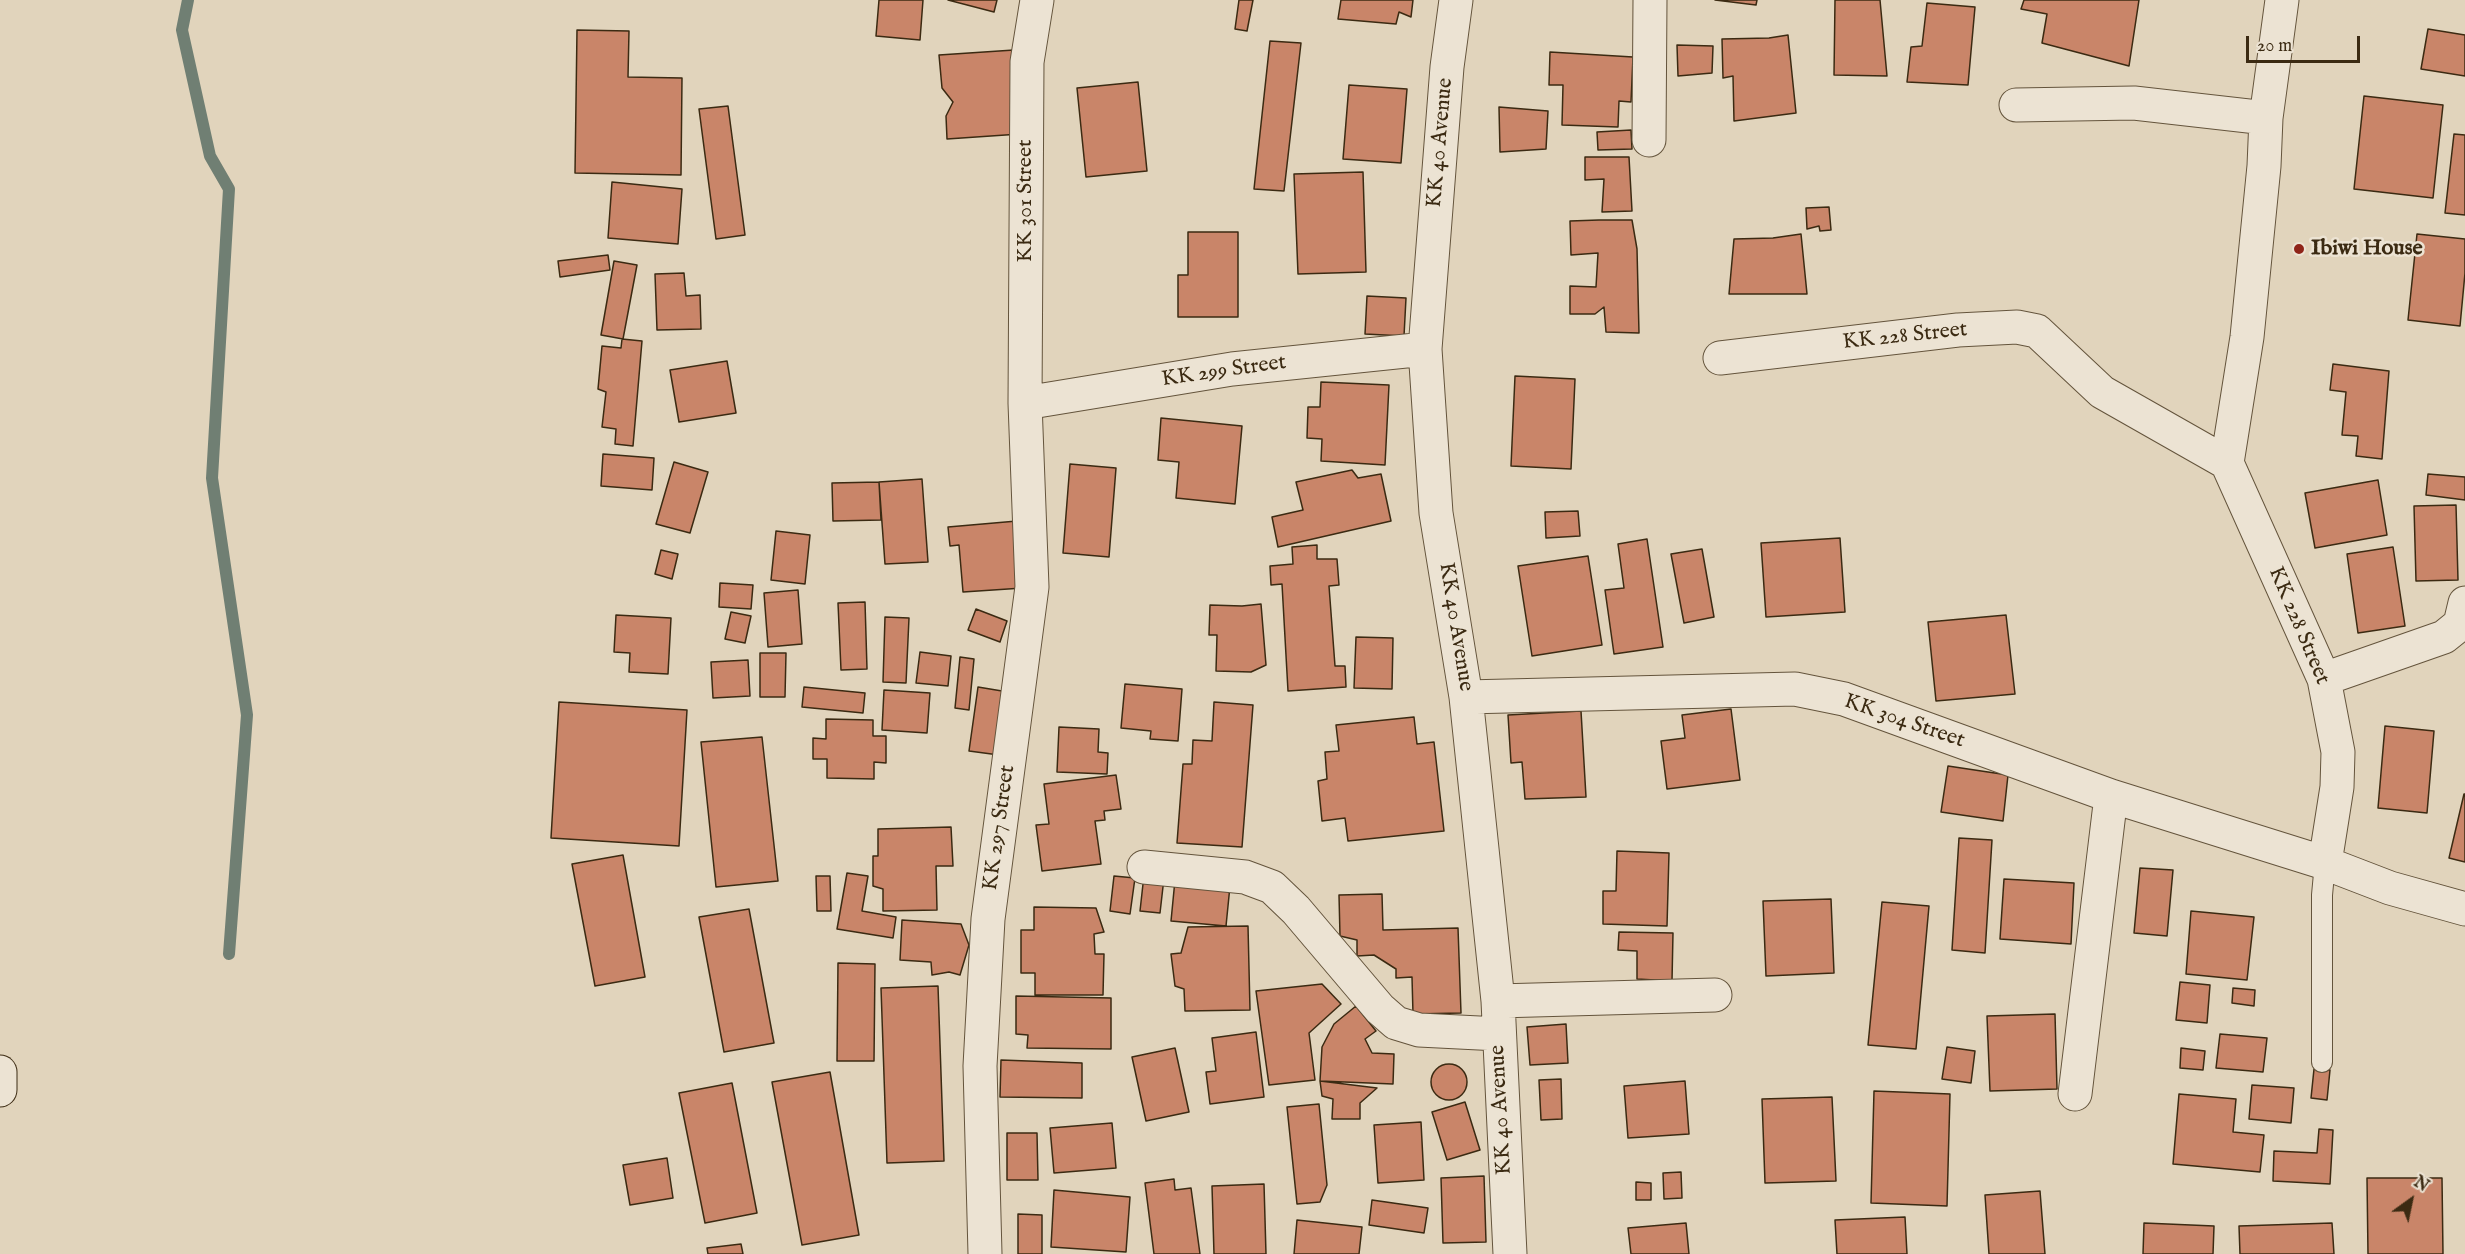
<!DOCTYPE html>
<html>
<head>
<meta charset="utf-8">
<style>
  body { margin:0 }
  #map { position:relative; width:2465px; height:1254px; overflow:hidden; background:#e1d4bc; font-family:"IM FELL English",serif }
  canvas { display:block }
  .north { position:absolute; left:2381px; top:1170px; width:60px; height:60px; -webkit-text-stroke:4px #ece3d3; paint-order:stroke; rotate:33deg; font-size:16px; font-weight:700; line-height:24px; text-align:center; color:#3b2a12 }
  .north::after { content:''; display:block; margin:auto; width:21px; height:27px; background:#3b2a12; clip-path:polygon(50% 0,100% 100%,50% 72%,0 100%) }
  .scale { position:absolute; left:2246px; top:36px; width:114px; height:27px; box-sizing:border-box; border:3px solid #3b2a12; border-top:0; padding-left:8px; font-size:18px; line-height:21px; white-space:nowrap; color:#3b2a12; -webkit-text-stroke:4px #ece3d3; paint-order:stroke }
</style>
</head>
<body>
<div id="map">
<canvas width="2465" height="1254"></canvas>
<div class="north">N</div>
<div class="scale">20 m</div>
</div>
<script>
const ctx = document.querySelector('canvas').getContext('2d');
ctx.lineJoin = 'round';
function stroke(path, color, width, dash) { ctx.strokeStyle = color; ctx.lineWidth = width; ctx.lineCap = dash ? 'butt' : 'round'; ctx.setLineDash(dash || []); ctx.stroke(path); }
function fillPath(path, color) { ctx.fillStyle = color; ctx.fill(path, 'evenodd'); }
function drawText(font, color, halo, rows, align = 'center') {
  ctx.font = font + ' "IM FELL English",serif'; ctx.lineWidth = 5; ctx.setLineDash([]); ctx.textBaseline = 'middle'; ctx.strokeStyle = halo; ctx.fillStyle = color; for (const [text, x, y, turn = 0] of rows) {
    ctx.save(); ctx.translate(x, y); ctx.rotate((+turn || 0) * Math.PI / 180); ctx.textAlign = isNaN(turn) ? turn : align; if (halo) ctx.strokeText(text, 0, 0); ctx.fillText(text, 0, 0); ctx.restore();
  }
}
stroke(new Path2D(`
  M188,0L182,30L210,156L229,189L212,478L247,715L229,954`), '#707f73', 12);
const building = new Path2D(`
  M879,0H923L920,40L876,36Z
  M948,0H997L994,12Z
  M1239,0H1253L1247,31L1235,29Z
  M1341,0H1413L1411,17L1399,12L1396,24L1338,19Z
  M1715,0H1757L1756,5Z
  M1835,0H1880L1887,76L1834,75Z
  M2024,0H2139L2129,66L2042,43L2047,14L2021,9Z
  M1927,3L1975,7L1968,85L1907,82L1911,47L1922,46Z
  M2428,29L2465,35V76L2421,69Z
  M577,30L629,31L628,77L682,78L681,175L575,173Z
  M1788,35L1796,113L1734,121L1733,76L1723,78L1722,39L1769,38Z
  M1270,41L1301,43L1284,191L1254,189Z
  M1677,45L1713,46L1712,73L1678,76Z
  M1014,50L1020,134L947,139L946,116L953,102L942,88L939,55Z
  M1550,52L1633,57L1631,102L1619,101L1618,127L1562,125L1563,85H1549Z
  M1138,82L1147,171L1086,177L1077,88Z
  M1349,85L1407,89L1401,163L1343,159Z
  M2364,96L2443,105L2433,198L2354,189Z
  M728,106L745,235L716,239L699,109Z
  M1499,107L1548,111L1546,149L1500,152Z
  M1631,130L1632,149L1598,150L1597,132Z
  M2454,134L2465,135V215L2445,213Z
  M1585,157H1629L1632,211L1602,212L1604,179L1585,180Z
  M1363,172L1366,272L1298,274L1294,174Z
  M612,182L682,189L678,244L608,238Z
  M1829,207L1831,230L1820,231L1819,226L1807,229L1806,208Z
  M1599,220H1632L1637,249L1639,333L1606,332L1604,307L1595,314H1570V286L1596,287L1598,253L1571,255L1570,221Z
  M1188,232H1238V317H1178V275H1188Z
  M1801,234L1807,294H1729L1734,239L1773,238Z
  M2417,234L2465,239V273L2460,326L2408,320Z
  M608,255L610,270L560,277L558,261Z
  M614,261L637,265L623,339L601,335Z
  M684,273L686,296L700,295L701,329L657,330L655,274Z
  M1367,296L1406,298L1404,336L1365,334Z
  M622,339L642,341L633,446L615,444L616,429L602,427L606,392L598,389L602,346L621,348Z
  M727,361L736,413L679,422L670,370Z
  M2333,364L2389,371L2382,459L2356,456L2358,436L2342,435L2346,392L2330,390Z
  M1515,376L1575,379L1571,469L1511,466Z
  M1321,382L1389,385L1385,465L1321,461L1322,439L1307,438L1308,407H1320Z
  M1161,418L1242,426L1235,504L1176,498L1179,462L1158,460Z
  M603,454L654,458L652,490L601,486Z
  M674,462L708,472L690,533L656,524Z
  M1070,464L1116,468L1109,557L1063,553Z
  M1352,470L1358,478L1381,474L1391,521L1278,547L1272,517L1303,510L1296,482Z
  M2428,474L2465,477V500L2426,495Z
  M922,479L928,562L885,564L879,482Z
  M2378,480L2387,535L2315,548L2305,493Z
  M879,482L881,520L833,521L832,483Z
  M2456,505L2458,580L2416,581L2414,506Z
  M1578,511L1580,536L1546,538L1545,512Z
  M1017,521L1023,588L963,592L959,545L950,546L948,527Z
  M776,531L810,535L805,584L771,580Z
  M1840,538L1845,612L1766,617L1761,543Z
  M1647,539L1663,647L1614,654L1605,590L1624,588L1618,544Z
  M1317,545V559H1337L1339,585L1329,586L1335,666H1345L1346,687L1288,691L1282,584L1271,585L1270,566L1293,564L1292,547Z
  M2393,547L2405,626L2358,633L2347,554Z
  M1702,549L1714,617L1684,623L1671,554Z
  M661,550L678,554L672,579L655,574Z
  M1588,556L1602,645L1532,656L1518,566Z
  M720,583L753,585L751,609L719,607Z
  M798,590L802,644L768,647L764,593Z
  M865,602L867,669L841,670L838,603Z
  M1261,604L1266,665L1251,672L1216,671L1217,635H1209L1210,605L1242,606Z
  M976,609L1007,621L1000,642L968,630Z
  M731,612L751,616L745,643L725,639Z
  M616,615L671,618L668,674L629,672L630,653L614,652Z
  M2006,615L2015,694L1936,701L1928,622Z
  M885,617L909,618L906,683L883,682Z
  M1356,637L1393,638L1392,689L1354,688Z
  M920,652L951,656L948,686L916,683Z
  M760,653H786L785,697H760Z
  M960,657L974,659L969,710L955,708Z
  M748,660L750,696L713,698L711,662Z
  M1125,684L1182,689L1178,741L1150,739L1151,731L1121,728Z
  M804,687L865,693L863,713L802,707Z
  M978,687L1008,692L999,755L969,751Z
  M884,690L930,693L927,733L882,730Z
  M559,702L687,710L679,846L551,838Z
  M1214,702L1253,705L1242,847L1177,843L1183,764H1192L1193,740L1212,741Z
  M1731,709L1740,780L1667,789L1661,741L1685,738L1682,715Z
  M1581,711L1586,797L1525,799L1522,762L1511,763L1508,715Z
  M1414,717L1417,744L1434,742L1444,831L1348,841L1345,818L1322,821L1318,781L1327,779L1325,752L1339,751L1336,725Z
  M826,719L873,720V736H886V763L874,762V779L827,778V759H813V738L826,739Z
  M2385,726L2434,731L2427,813L2378,808Z
  M1059,727L1099,729L1098,752L1108,753L1107,774L1057,772Z
  M762,737L778,881L716,887L701,742Z
  M1948,766L2008,775L2003,821L1941,812Z
  M1116,775L1121,809L1104,811L1105,820L1095,821L1101,864L1042,871L1036,825L1049,824L1044,784Z
  M2464,794H2465V862L2449,858Z
  M951,827L953,866H936L937,910L883,911V889L873,886V856H878V829Z
  M1959,838L1992,840L1985,953L1952,950Z
  M1617,851L1669,853L1667,926L1603,924V891H1616Z
  M623,855L645,977L595,986L572,864Z
  M2140,868L2173,870L2167,936L2134,933Z
  M847,873L868,876L862,911L896,917L893,938L837,929Z
  M1144,875L1164,878L1160,913L1140,911Z
  M816,876H830L831,911H817Z
  M1114,876L1135,878L1130,914L1110,911Z
  M2004,879L2074,883L2071,944L2000,939Z
  M1175,880L1230,886L1226,926L1171,921Z
  M1382,894L1383,930L1458,928L1461,1013L1413,1014L1412,977L1396,978V969L1374,955L1357,956V940L1340,936L1339,895Z
  M1831,899L1834,973L1766,976L1763,901Z
  M1882,902L1929,906L1916,1049L1868,1045Z
  M1034,907L1096,908L1104,932L1094,934L1095,954H1104L1103,995H1035V973H1021V930H1034Z
  M749,909L774,1043L724,1052L699,917Z
  M2191,911L2254,917L2247,980L2186,974Z
  M902,920L961,924L969,945L960,975L949,972L932,975L931,962L900,960Z
  M1248,926L1250,1010L1185,1011L1184,989L1175,986L1171,954L1181,953L1188,927Z
  M1619,932L1673,933L1672,981L1637,979V951L1618,950Z
  M838,963L875,964L874,1061H837Z
  M2180,982L2210,985L2207,1023L2176,1020Z
  M1322,984L1341,1004L1309,1033L1315,1080L1269,1085L1256,991Z
  M938,986L944,1161L887,1163L881,988Z
  M2233,988L2255,990L2254,1006L2232,1003Z
  M1016,996L1111,998V1049L1027,1048L1028,1035L1016,1034Z
  M1356,1006L1376,1031L1365,1039L1372,1053L1394,1054L1393,1084L1320,1081L1322,1047L1334,1024Z
  M2055,1014L2057,1089L1990,1091L1987,1016Z
  M1566,1024L1568,1063L1530,1065L1527,1027Z
  M1256,1032L1264,1097L1210,1104L1206,1072L1216,1071L1212,1038Z
  M2220,1034L2267,1038L2263,1072L2216,1068Z
  M1947,1047L1975,1051L1971,1083L1942,1079Z
  M1175,1048L1189,1112L1146,1121L1132,1057Z
  M2181,1048L2205,1051L2203,1070L2180,1068Z
  M1001,1060L1082,1063V1098L1000,1097Z
  M1431 1082a18 18 0 1 1 36 0a18 18 0 1 1-36 0Z
  M2314,1069L2330,1070L2327,1100L2311,1098Z
  M830,1072L859,1235L802,1245L772,1082Z
  M1561,1079L1562,1119L1541,1120L1539,1080Z
  M1320,1081L1377,1088L1360,1103V1119H1332L1333,1099L1322,1096Z
  M1685,1081L1689,1134L1628,1138L1624,1086Z
  M732,1083L757,1213L705,1223L679,1093Z
  M2252,1085L2294,1088L2291,1123L2249,1119Z
  M1874,1091L1950,1094L1947,1206L1871,1203Z
  M2179,1094L2236,1099L2233,1132L2264,1135L2260,1172L2173,1164Z
  M1832,1097L1836,1181L1765,1183L1762,1099Z
  M1465,1102L1480,1150L1447,1160L1432,1112Z
  M1319,1104L1327,1185L1320,1202L1297,1204L1287,1107Z
  M1421,1122L1424,1180L1378,1183L1374,1125Z
  M1112,1123L1116,1168L1054,1173L1050,1128Z
  M2319,1129L2333,1130L2330,1184L2273,1181L2274,1151L2317,1153Z
  M1007,1133H1037L1038,1180H1007Z
  M667,1158L673,1198L630,1205L623,1165Z
  M1681,1172L1682,1198L1664,1199L1663,1173Z
  M1484,1176L1486,1242L1443,1243L1441,1178Z
  M2367,1178H2442L2443,1254H2368Z
  M1174,1179L1175,1190L1191,1188L1200,1254H1154L1145,1183Z
  M1636,1182L1651,1183V1200H1636Z
  M1264,1184L1266,1254H1214L1212,1186Z
  M1054,1190L1130,1197L1126,1252L1051,1247Z
  M2040,1191L2045,1254H1989L1985,1195Z
  M1372,1200L1428,1208L1424,1233L1369,1225Z
  M1018,1214L1042,1215V1254H1018Z
  M1905,1217L1907,1254H1837L1835,1220Z
  M1297,1220L1362,1227L1359,1254H1294Z
  M1686,1223L1689,1254H1631L1628,1228Z
  M2144,1223L2214,1226L2213,1254H2143Z
  M2332,1223L2334,1254H2240L2239,1226Z
  M741,1244L743,1254H708L707,1248Z`);
fillPath(building, '#c98569');
stroke(building, '#3b2a12', 1.5);
const service = new Path2D(`
  M2322,1062V895L2325,863`);
const minor = new Path2D(`
  M1456,0L1447,67L1425,349L1436,513L1466,697L1498,1001L1510,1254
  M2282,0L2266,118L2264,166L2247,337L2227,463L2324,679L2338,752L2337,787L2325,863
  M2016,105L2134,103L2266,118
  M1649,140L1650,0
  M1720,358L1958,330L2017,327L2037,331L2102,392L2227,463
  M1025,403L1232,369L1425,349
  M2324,679L2444,637L2460,624L2465,603
  M1466,697L1795,689L1844,699L2111,796L2325,863L2390,888L2465,909
  M1144,867L1245,877L1272,887L1296,910L1380,1009L1396,1023L1419,1030L1499,1034
  M1498,1001L1715,995
  M2075,1094L2111,796
  M985,1254L980,1066L988,919L1032,587L1025,403L1027,62L1037,0`);
const secondary = new Path2D(`
  M0,1072V1090`);
stroke(service, '#64543c', 22);
stroke(minor, '#64543c', 35);
stroke(secondary, '#3b2a12', 35);
stroke(service, '#ece3d3', 20);
stroke(minor, '#ece3d3', 33);
stroke(secondary, '#ece3d3', 33);
for (const [x, y, r, color] of [
  [2299,249,6,"#8f2418"]
]) { const dot = new Path2D(); dot.arc(x, y, r, 0, 2 * Math.PI); ctx.fillStyle = color; ctx.fill(dot); stroke(dot, '#ece3d3', 2); }
drawText('22px', '#3b2a12', '#ece3d3', [
  ["KK 40 Avenue",1441,143,-85],
  ["KK 301 Street",1026,201,-90],
  ["KK 228 Street",1905,337,-6],
  ["KK 299 Street",1224,372,-8],
  ["KK 228 Street",2298,626,67],
  ["KK 40 Avenue",1455,627,81],
  ["KK 304 Street",1904,722,19],
  ["KK 297 Street",1000,828,-82],
  ["KK 40 Avenue",1502,1110,-93]
]);
drawText('bold 22px', '#3b2a12', '#ece3d3', [
  ["Ibiwi House",2311,249]
], 'left');
</script>
</body>
</html>
